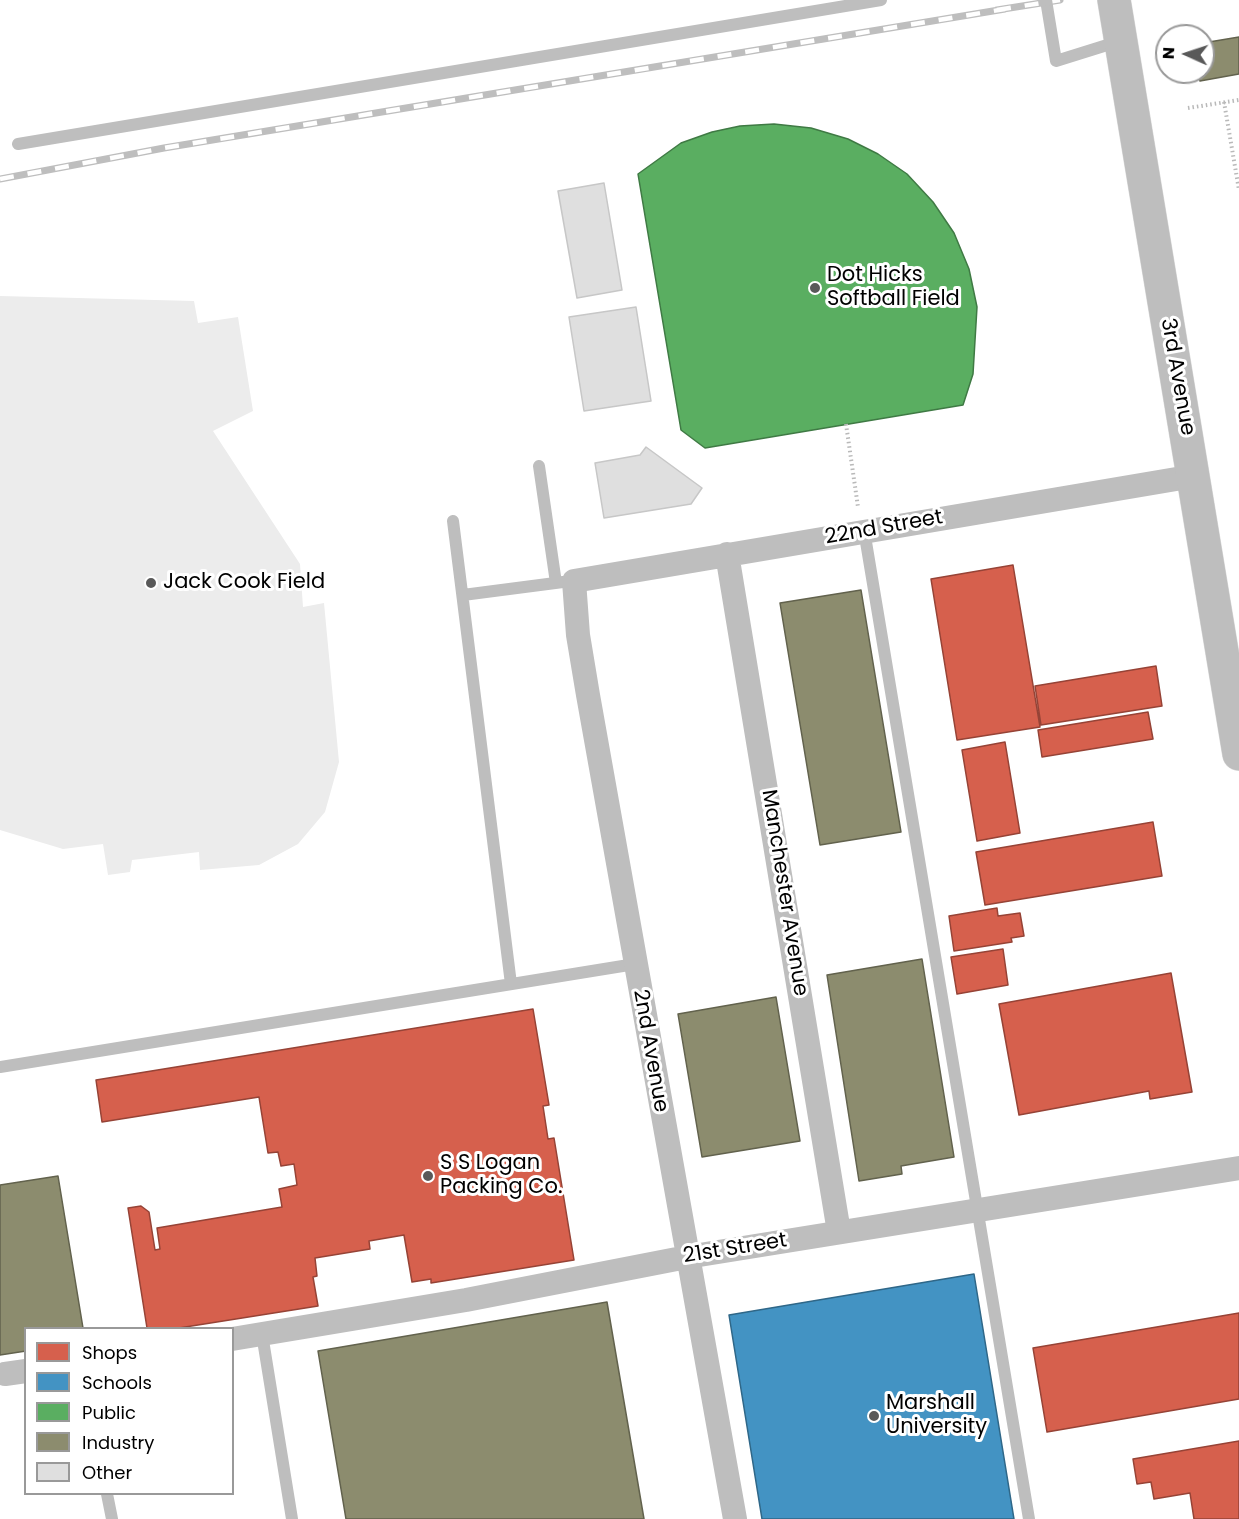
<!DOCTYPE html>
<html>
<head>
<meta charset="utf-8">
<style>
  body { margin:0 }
  #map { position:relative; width:1239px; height:1519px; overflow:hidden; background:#fff; font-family:Poppins,sans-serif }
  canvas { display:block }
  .legend { position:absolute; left:24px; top:1327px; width:210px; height:168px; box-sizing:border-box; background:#fff; border:2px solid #999; margin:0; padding:8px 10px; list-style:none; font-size:18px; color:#000 }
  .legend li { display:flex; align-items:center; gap:12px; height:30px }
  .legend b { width:30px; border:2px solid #999 }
  .north { position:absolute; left:1155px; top:24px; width:60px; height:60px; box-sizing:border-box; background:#fff; border:2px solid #999; border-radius:50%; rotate:273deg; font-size:16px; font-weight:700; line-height:24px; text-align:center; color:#000 }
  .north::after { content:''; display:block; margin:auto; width:21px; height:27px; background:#595959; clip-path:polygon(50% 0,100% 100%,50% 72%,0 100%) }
</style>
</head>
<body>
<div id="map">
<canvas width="1239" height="1519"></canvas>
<ul class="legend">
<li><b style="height:16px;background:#d6604d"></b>Shops</li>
<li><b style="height:16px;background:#4393c3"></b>Schools</li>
<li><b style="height:16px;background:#5aae61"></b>Public</li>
<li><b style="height:16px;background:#8c8c6e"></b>Industry</li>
<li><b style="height:16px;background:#dfdfdf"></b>Other</li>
</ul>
<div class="north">N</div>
</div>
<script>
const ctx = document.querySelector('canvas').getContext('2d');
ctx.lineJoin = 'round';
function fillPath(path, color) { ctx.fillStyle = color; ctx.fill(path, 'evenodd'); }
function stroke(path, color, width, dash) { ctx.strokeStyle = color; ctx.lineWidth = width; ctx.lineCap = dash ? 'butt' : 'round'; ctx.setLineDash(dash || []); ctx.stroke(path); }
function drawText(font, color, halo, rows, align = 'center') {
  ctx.font = font + ' Poppins,sans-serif'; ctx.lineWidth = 6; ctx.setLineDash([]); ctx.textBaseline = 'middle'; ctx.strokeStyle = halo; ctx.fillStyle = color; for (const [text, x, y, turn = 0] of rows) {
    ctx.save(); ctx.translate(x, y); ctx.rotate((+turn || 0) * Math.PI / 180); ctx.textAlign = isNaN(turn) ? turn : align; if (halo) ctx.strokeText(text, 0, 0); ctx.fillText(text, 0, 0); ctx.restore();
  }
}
fillPath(new Path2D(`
  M0,296L194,301L198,323L238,317L253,411L213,431L300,564L303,607L324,603L339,762L325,812L298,844L259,865L200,870L199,852L132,860L130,872L108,875L103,844L63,849L0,830Z`), '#ececec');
const shops = new Path2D(`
  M1013,565L1040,727L957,740L931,579Z
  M1156,666L1162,706L1041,725L1035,686Z
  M1148,712L1153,739L1042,757L1038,730Z
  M1005,742L1020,833L977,841L962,750Z
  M1153,822L1162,876L985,905L976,852Z
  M997,908L998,916L1020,913L1024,936L1011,938L1012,942L954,951L949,916Z
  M1003,949L1008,985L957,994L951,957Z
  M1171,973L1192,1092L1150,1099L1149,1091L1019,1115L999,1004Z
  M533,1009L549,1105L543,1106L548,1139L554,1138L574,1260L431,1283V1279L412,1282L404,1235L369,1241L370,1249L315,1258L317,1276L313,1277L318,1306L179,1328H147L128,1208L141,1206L149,1212L155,1250L160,1249L157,1228L282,1207L279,1189L297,1185L294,1164L281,1166L278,1152L268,1153L259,1097L102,1122L96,1080Z
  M1239,1313V1399L1047,1432L1033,1348Z
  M1239,1441V1519H1194L1190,1493L1154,1499L1151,1482L1137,1484L1133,1459Z`);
fillPath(shops, '#d6604d');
stroke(shops, '#964336', 1.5);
const schools = new Path2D(`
  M974,1274L1014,1519H762L729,1315Z`);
fillPath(schools, '#4393c3');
stroke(schools, '#2f6788', 1.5);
const public = new Path2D(`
  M774,124L811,128L848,139L878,154L907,174L933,202L954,233L969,269L977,307L973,374L963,405L705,448L681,430L638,174L681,143L712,132L740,126Z`);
fillPath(public, '#5aae61');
stroke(public, '#3f7a44', 1.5);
const industry = new Path2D(`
  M1239,37V74L1200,81L1198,72H1203V43Z
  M861,590L901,832L820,845L780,603Z
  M922,959L954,1157L901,1166L902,1174L859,1181L827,975Z
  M776,997L800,1141L702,1157L678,1014Z
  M58,1176L83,1328H26V1351L0,1355V1185Z
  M607,1302L644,1519H346L318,1351Z`);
fillPath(industry, '#8c8c6e');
stroke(industry, '#62624d', 1.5);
const building = new Path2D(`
  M604,183L622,290L577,298L558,191Z
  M636,307L651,401L584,411L569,317Z
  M646,447L702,488L691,504L604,518L595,463L640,455Z`);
fillPath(building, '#dfdfdf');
stroke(building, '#c7c7c7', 1.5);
const primary = new Path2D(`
  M1114,0L1239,754`);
stroke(primary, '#dbdbdb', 34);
stroke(new Path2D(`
  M1224,102L1239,190
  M1188,108L1239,100
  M846,424L858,507`), '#b9b9b9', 4, [1.5, 3]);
stroke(new Path2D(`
  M1046,0L1056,61L1120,41
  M18,144L881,0
  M539,466L556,583
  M453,521L511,984
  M864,530L1029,1519
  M463,595L563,582
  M0,1067L635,964
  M262,1334L292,1519
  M107,1494L112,1519`), '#bebebe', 12);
stroke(new Path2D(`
  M727,554L839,1232
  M232,1339L466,1300L687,1257L1239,1168
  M5,1374L26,1371
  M735,1519L588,695L578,635L574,581L1194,476`), '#bebebe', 24);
stroke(primary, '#bebebe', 33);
const rail = new Path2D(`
  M997,10L1060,0
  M0,179L164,148L1005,9`);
stroke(rail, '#bebebe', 7);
stroke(rail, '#fff', 4.5, [14]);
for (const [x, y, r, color] of [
  [815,288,6,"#595959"],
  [151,583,6,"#595959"],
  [428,1176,6,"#595959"],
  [874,1416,6,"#595959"]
]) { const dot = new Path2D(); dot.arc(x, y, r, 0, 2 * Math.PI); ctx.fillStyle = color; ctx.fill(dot); stroke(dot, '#fff', 2); }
drawText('21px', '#000', '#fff', [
  ["Dot Hicks",827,276],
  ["Softball Field",827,300],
  ["Jack Cook Field",163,583],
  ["S S Logan",440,1164],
  ["Packing Co.",440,1188],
  ["Marshall",886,1404],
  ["University",886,1428]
], 'left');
drawText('21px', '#000', '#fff', [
  ["3rd Avenue",1177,377,80],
  ["22nd Street",884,528,-10],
  ["Manchester Avenue",784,893,81],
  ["2nd Avenue",650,1051,80],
  ["21st Street",735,1249,-9]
]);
</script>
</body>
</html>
